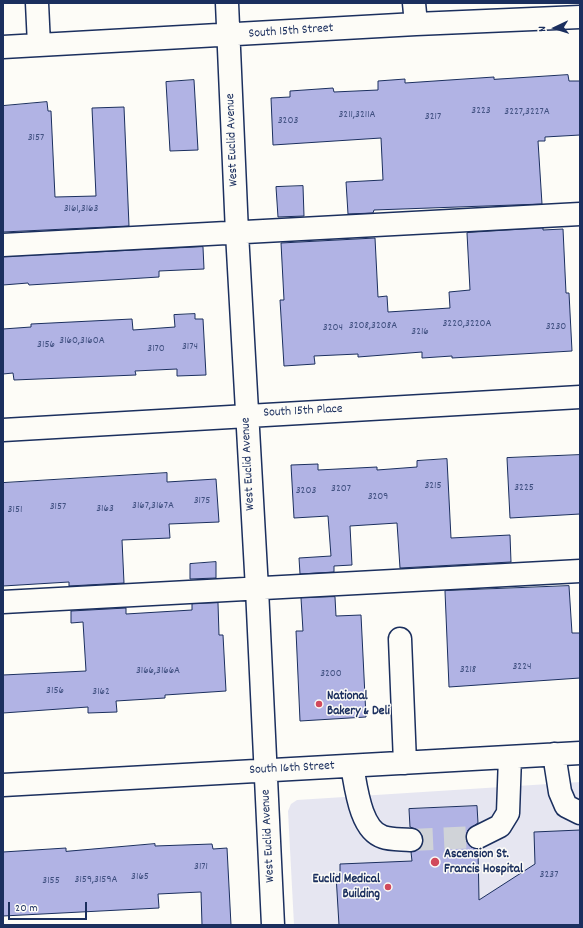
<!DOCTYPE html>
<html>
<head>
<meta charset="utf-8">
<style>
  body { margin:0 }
  #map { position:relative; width:583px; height:928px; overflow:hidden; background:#fdfcf7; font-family:Dekko,sans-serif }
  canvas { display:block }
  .frame { position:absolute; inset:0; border:4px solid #1b2f5e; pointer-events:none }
  .north { position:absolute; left:535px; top:8px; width:40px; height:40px; -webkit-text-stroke:3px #fdfcf7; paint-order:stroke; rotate:266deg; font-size:11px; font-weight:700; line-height:16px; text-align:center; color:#1b2f5e }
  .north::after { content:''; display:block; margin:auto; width:14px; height:18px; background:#1b2f5e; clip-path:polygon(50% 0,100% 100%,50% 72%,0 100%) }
  .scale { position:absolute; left:8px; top:902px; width:79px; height:18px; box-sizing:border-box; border:2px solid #1b2f5e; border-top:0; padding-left:5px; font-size:12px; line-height:14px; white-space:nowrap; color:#1b2f5e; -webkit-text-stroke:3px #fdfcf7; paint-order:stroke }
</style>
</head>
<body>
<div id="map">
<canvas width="583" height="928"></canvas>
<div class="frame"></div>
<div class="north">N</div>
<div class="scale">20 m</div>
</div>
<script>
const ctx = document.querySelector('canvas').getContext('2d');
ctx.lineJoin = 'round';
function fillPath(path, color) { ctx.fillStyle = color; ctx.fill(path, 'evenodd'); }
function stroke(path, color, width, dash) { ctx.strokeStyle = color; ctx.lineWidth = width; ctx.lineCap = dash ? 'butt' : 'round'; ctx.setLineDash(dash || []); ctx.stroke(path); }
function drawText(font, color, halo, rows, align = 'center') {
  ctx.font = font + ' Dekko,sans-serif'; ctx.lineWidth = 3; ctx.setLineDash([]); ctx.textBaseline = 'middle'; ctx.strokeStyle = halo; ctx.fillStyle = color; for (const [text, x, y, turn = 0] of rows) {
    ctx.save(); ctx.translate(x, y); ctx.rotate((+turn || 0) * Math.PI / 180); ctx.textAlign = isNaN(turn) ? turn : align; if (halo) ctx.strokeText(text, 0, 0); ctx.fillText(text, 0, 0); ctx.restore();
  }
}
fillPath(new Path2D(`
  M580,782V925H294L288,811L291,804L297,800Z`), '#e6e6f1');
const building = new Path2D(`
  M568,75L569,81H580V135L545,137V141H538L542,204L374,210L373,213L348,214L346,182L383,180L381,138L273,145L271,98L290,97V91L333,88L334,92L378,90V81L405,79V83L494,77V79Z
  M194,80L198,150L170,151L166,82Z
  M47,102L48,111H51L55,197L96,196L92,108L124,107L129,226L3,232V106Z
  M303,186L304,216L278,217L276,187Z
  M543,228V230L563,229L566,293H569L572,351L452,358V356L422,358V352L358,357V354L314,356L315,364L284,366L280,300H284L281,243L375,238L378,297L387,296L388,312L450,308L449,292L470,290L467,233Z
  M203,247L204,269L159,271V277L29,285L28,283L3,285V257Z
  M195,314V319H203L206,375L177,376V369L135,371L136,375L14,380L13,373L3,374V329L31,327V324L132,319L133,330L175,327L174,315Z
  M580,455V514L510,518L507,458Z
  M447,459L451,538L510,535L511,562L400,568L397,523L350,526L352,565L334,566V572L300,574L299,558L331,556L328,516L294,518L291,465L318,464V470L377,467V470L417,467V461Z
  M167,473V482L216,479L219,522L169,524L170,538L122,540L124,583L69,586V582L3,586V483Z
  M216,562V578L190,579V564Z
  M569,586L572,633H580V678L449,687L445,591Z
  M335,597L336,616L361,615L366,717L300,721L296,631H303L301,598Z
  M218,603L219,635H223L226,691L165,695V698L116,701L117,712L88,713V707L3,713V675L86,671L83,622L71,623V611L126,608V614L192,610V604Z
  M477,806L478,823L468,830L466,837L467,842L471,847L478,849L479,900L535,864L534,832L580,830V925H339L336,875H340V864L412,861L411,852L421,847L423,841L422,835L418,830L410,827L409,809Z
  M155,844V846L212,844L213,849L227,848L231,925H202L201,892L158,894L159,908L3,916V852L66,848V851Z`);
fillPath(building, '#b1b3e4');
stroke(building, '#1b2f5e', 1);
stroke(new Path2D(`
  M411,840L478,837`), '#d0d3d8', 22, [22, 11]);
const minor = new Path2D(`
  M37,3L39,45
  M227,3L237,233L257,589L273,925
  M414,3L416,24
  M3,47L416,24L580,17
  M3,245L580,214
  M3,430L580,397
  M3,602L580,571
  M400,639L405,763
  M554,754L560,792L566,806L580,813
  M352,766C356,786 360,830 383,837C391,840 402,839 411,840
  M3,785L580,753
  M478,837L500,826L508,813L510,757`);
stroke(minor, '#1b2f5e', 25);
stroke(minor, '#fdfcf7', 22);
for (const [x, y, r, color] of [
  [319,704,4,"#d1495b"],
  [435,862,5,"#d1495b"],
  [388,887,4,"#d1495b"]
]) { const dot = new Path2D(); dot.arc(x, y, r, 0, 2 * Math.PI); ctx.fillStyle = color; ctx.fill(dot); stroke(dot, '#fdfcf7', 1.5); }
drawText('11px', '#405080', null, [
  ["3223",481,111],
  ["3227,3227A",527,112],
  ["3211,3211A",357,115],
  ["3217",433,117],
  ["3203",288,121],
  ["3157",36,138],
  ["3161,3163",81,209],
  ["3220,3220A",467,324],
  ["3208,3208A",373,326],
  ["3230",556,327],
  ["3204",333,328],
  ["3216",420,332],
  ["3160,3160A",82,341],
  ["3156",46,345],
  ["3174",190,347],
  ["3170",156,349],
  ["3215",433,486],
  ["3225",524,488],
  ["3207",341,489],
  ["3203",306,491],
  ["3209",378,497],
  ["3175",202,501],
  ["3167,3167A",153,506],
  ["3157",58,507],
  ["3163",105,509],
  ["3151",15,510],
  ["3224",522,667],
  ["3218",468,670],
  ["3166,3166A",158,671],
  ["3200",331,674],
  ["3156",55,691],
  ["3162",101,692],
  ["3171",201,867],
  ["3237",549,875],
  ["3165",140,877],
  ["3159,3159A",96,880],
  ["3155",51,881]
]);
drawText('13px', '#1b2f5e', '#fdfcf7', [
  ["South 15th Street",291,32,-4],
  ["West Euclid Avenue",233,140,-92],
  ["South 15th Place",303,412,-3],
  ["West Euclid Avenue",249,464,-93],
  ["South 16th Street",292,769,-3],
  ["West Euclid Avenue",269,836,-93]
]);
drawText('bold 13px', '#1b2f5e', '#fdfcf7', [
  ["National",327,697],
  ["Bakery & Deli",327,712],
  ["Ascension St.",444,855],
  ["Francis Hospital",444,870],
  ["Euclid Medical",380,880,"right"],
  ["Building",380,895,"right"]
], 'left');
</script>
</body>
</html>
